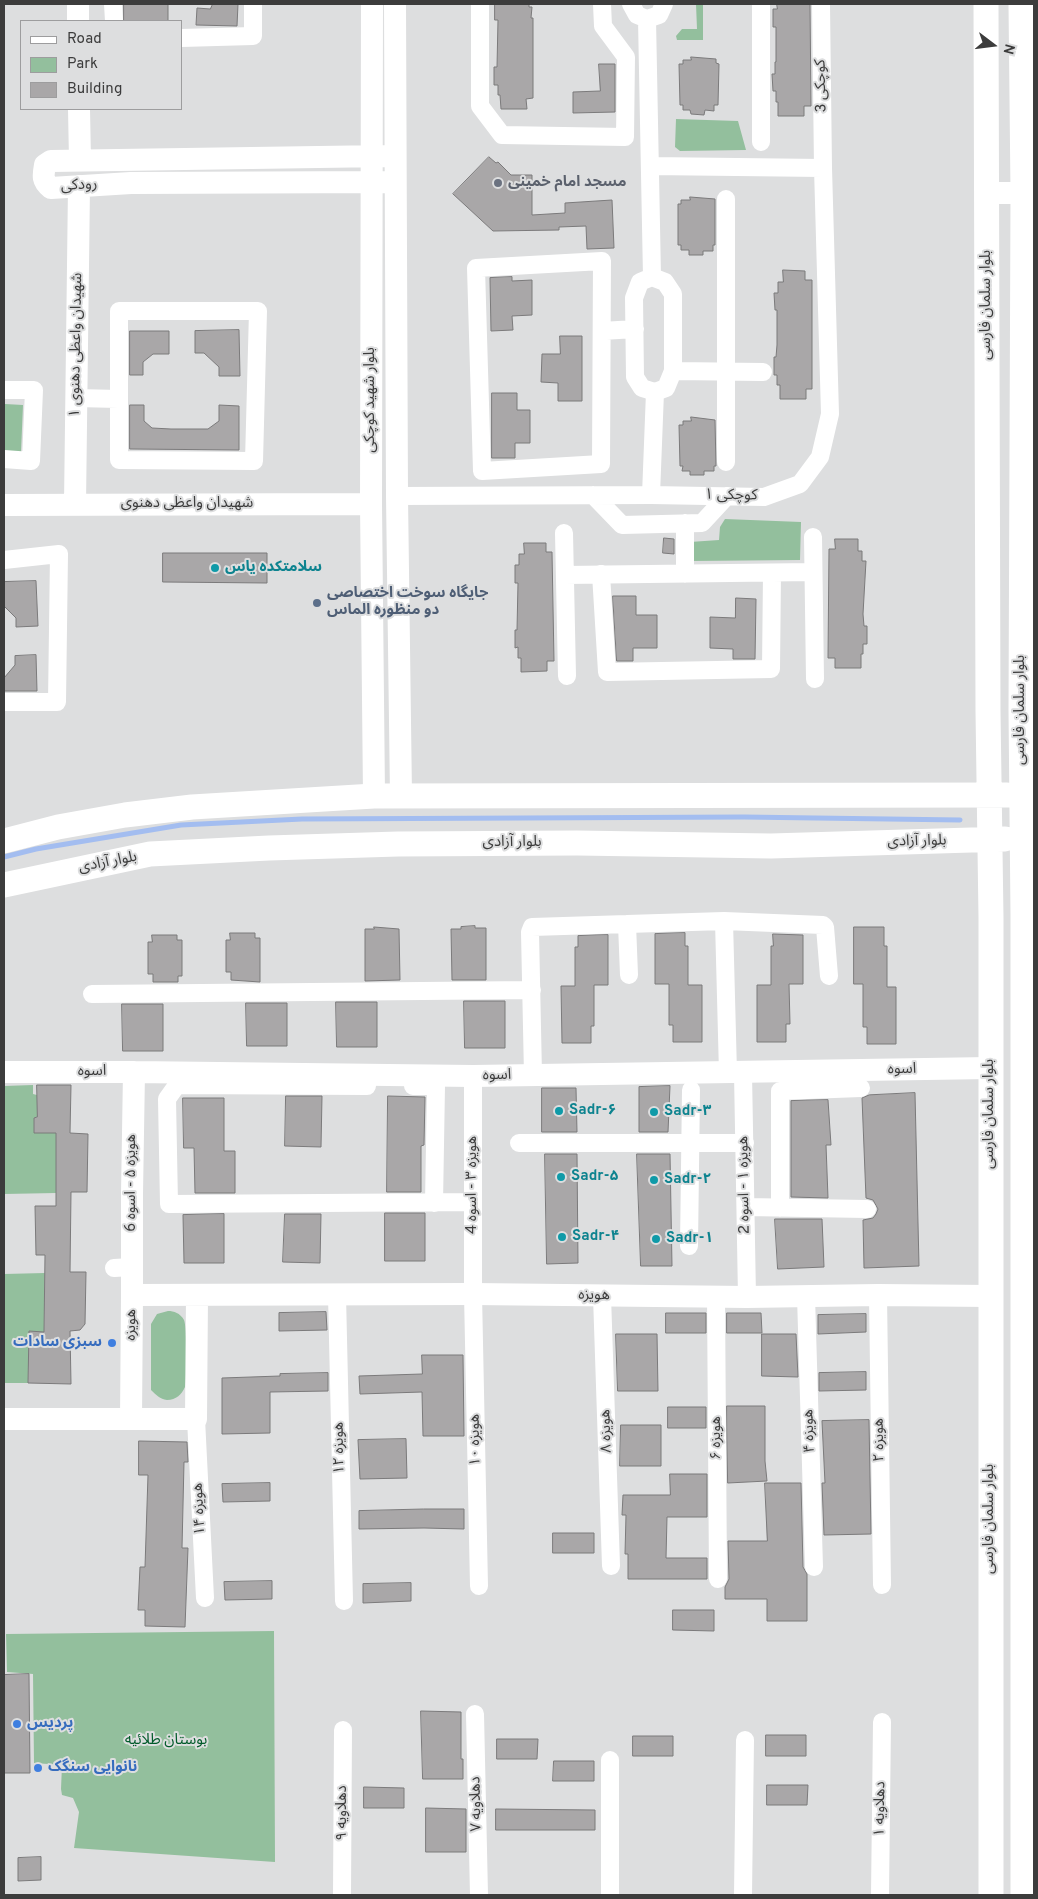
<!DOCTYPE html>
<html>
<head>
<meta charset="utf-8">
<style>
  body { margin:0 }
  #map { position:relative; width:1038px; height:1899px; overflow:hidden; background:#dddedf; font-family:Overpass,sans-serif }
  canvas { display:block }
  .frame { position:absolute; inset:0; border:5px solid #3c3c3c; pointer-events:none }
  .legend { position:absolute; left:20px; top:20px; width:162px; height:90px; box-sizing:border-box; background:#dddedf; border:1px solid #9d9d9e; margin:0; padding:6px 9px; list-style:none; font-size:15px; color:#3c3c3c }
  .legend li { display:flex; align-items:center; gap:10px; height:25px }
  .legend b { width:25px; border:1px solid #9d9d9e }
  .north { position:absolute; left:968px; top:20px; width:50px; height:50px; -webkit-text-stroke:4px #dddedf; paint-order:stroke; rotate:105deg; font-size:14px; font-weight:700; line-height:20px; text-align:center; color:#3c3c3c }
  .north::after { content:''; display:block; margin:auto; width:18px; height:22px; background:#3c3c3c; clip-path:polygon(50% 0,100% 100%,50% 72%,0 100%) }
</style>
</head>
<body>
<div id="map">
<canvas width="1038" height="1899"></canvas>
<div class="frame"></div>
<ul class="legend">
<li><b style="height:6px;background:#fff"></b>Road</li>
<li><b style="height:14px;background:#93bf9d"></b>Park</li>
<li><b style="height:14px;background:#a9a7a8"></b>Building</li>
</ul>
<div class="north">N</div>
</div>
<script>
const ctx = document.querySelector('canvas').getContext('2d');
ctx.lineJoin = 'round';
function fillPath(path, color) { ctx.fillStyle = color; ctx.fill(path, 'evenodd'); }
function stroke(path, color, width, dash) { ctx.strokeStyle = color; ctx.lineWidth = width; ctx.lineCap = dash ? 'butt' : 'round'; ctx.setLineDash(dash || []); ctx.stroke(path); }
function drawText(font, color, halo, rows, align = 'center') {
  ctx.font = font + ' Overpass,"Noto Sans Arabic",sans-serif'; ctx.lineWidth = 4; ctx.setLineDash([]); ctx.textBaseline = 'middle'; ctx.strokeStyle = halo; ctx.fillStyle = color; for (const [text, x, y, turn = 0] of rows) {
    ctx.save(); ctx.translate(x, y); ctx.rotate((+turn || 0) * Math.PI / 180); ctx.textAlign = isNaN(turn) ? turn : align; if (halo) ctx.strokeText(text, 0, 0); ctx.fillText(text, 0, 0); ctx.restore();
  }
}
fillPath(new Path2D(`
  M696,4H703V40H677L676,36L682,29H697Z
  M676,119L738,121L746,150L680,151L675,147Z
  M5,404L23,405L21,452L4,451Z
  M725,519L801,522L800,560L690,561V542L719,540L720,527Z
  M33,1085V1094L37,1095V1117L34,1118V1132L56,1133V1193L4,1194V1086Z
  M45,1273L44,1332H29V1344H35L29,1366L28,1383H4V1274Z
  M168,1311C174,1311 180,1313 184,1320C187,1326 187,1380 185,1387C182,1394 176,1400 167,1400C160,1399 156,1395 151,1390V1324L157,1314Z
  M274,1631L275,1862L74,1848L79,1812L73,1798L62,1795L61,1789L62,1765L34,1763L33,1674L7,1672L6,1634Z`), '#93bf9d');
stroke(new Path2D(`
  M4,857L36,849L181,825L302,819L744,817L960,820`), '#a3bdf0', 5);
const building = new Path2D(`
  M124,4H168V21H124Z
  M213,4H238L237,26L196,25L197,8L210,9Z
  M495,4H529V7H532L531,18H533V98L526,99L527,109H501L500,95H498V85H494V67H497L498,20H495Z
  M777,4H810L811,106H804V116H778V102H776V91H773L772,74H775V62H776V27H773V9H777Z
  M691,57L716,59V63L719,64L718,105H714V111L705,110L704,115L691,114L690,110H683V105H680L679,64H683V60H691Z
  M599,64H615V112L573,113V92L600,91Z
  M489,157L496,163L498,162L511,175H532V215L565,213V203L612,200L614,248L587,249L586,226L559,227V230L493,231L453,194Z
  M690,197L715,199V245H713V251H703V255H689V250H681V245H678V204H681V200H690Z
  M783,270L805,271V280H812V389H806V399H780V385H777V375H774V357H776L777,345V310H775L774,293H778V282H783Z
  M512,277V281L532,280V315L512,316L513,330L491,331L490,278Z
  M239,330L240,376H219V367L204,353H195V331Z
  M130,331H169V354H153L143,362V375H130Z
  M560,336H582V401H558V383L541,382L542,354H560Z
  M492,393H517V410H530V443H515V458H492Z
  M130,405H144V421L152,428L171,429H208L219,421V405L239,406V450L130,449Z
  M691,417L715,420L716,466H714V471H704V475H690V471H682L683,466H680L679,425H683V421H691Z
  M664,538L674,539V554L663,553Z
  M835,539H858V551H862V561H866L863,614L864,626H867V644H863V654H861V668H835V658H828L829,549H835Z
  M524,543H546V552H552L554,661H547V671L521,672V658H518V647L515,648V630H517L518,583H515V565H519V554H524Z
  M163,553H267V583L163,582Z
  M36,581L38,626L16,627V618L4,606V582Z
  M613,596H636V615H657V648H633V661H617Z
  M736,598L756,599L755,659H733V649L710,648V617L735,618Z
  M36,655L37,691H4V678L15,665V656Z
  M475,926V928H486V980H452L451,929H461V927Z
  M374,927L399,929L400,980L365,981V929H374Z
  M854,927H884V946H887V987H896V1044H867V1027H863V984H854Z
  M230,933H255V938H260V982L231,980V972H226V940H230Z
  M685,933V946H688V985H702V1042H673V1025H669V984H655V934Z
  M773,934L803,935V984H789L790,1024H786V1042H757V985H771V946H773Z
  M152,935H177V940H182V976H178V982H153V974H148V942H152Z
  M608,935V985H594V1026H591V1043H562L561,986H575V947H578V936Z
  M464,1001H505V1048H465Z
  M336,1002H377V1047H337Z
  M246,1003H287V1046H247Z
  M122,1004H163V1051H123Z
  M37,1085H71L70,1133L88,1134L87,1192H71L70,1272H86L85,1324L80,1330L70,1331L71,1384L28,1383L29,1331L44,1332L45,1255H36L35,1206H56V1133H34V1118L37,1117Z
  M670,1086L668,1132H639V1087Z
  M542,1088H576L577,1132H542Z
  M915,1093L919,1266L864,1268L863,1220L873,1218L876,1214L878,1209L873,1200L866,1198L862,1098L869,1095Z
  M286,1096H322L321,1147L285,1146Z
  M388,1096L425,1097L424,1145L421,1146V1192H387Z
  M183,1098H224V1151H235V1193H195L194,1148H184Z
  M828,1100L831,1145H826L828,1198L791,1197V1101Z
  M545,1154H577L578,1263L547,1264Z
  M637,1154H670L672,1266H641Z
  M385,1213H425V1261H385Z
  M224,1214V1263H184L183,1215Z
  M285,1214H321L320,1263L283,1262Z
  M775,1219H822L824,1267L778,1269Z
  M326,1312L327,1330L279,1331V1313Z
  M666,1313H706V1333H666Z
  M727,1313H761L762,1333H727Z
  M866,1314V1332L818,1334V1315Z
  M616,1334H657L658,1391H618Z
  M762,1334H796L798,1377L762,1376Z
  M422,1355H463L464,1436H423L422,1392L360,1394L359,1376L422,1374Z
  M866,1372V1390L819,1391V1373Z
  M328,1373V1391L270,1392V1433L222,1434V1378L280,1376V1374Z
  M727,1406H765V1461L767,1481L728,1483Z
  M668,1407H706V1428H668Z
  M869,1420L871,1534L824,1535L822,1483H825L822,1421Z
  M621,1425H661V1466H620Z
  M406,1439L407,1478L360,1479L358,1440Z
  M139,1441L187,1442L188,1462H184L182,1548H188L185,1627L145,1626V1610H138L140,1567H145L148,1475H139Z
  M670,1474H707V1517H667L666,1558H707V1579H628V1554H625L626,1515H622L623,1495H670Z
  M270,1483V1501L223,1502L222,1484Z
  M765,1483H801L803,1567L807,1574V1621H767V1599H725V1587L729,1579L728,1541H767Z
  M424,1509H464V1529L424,1528L359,1529V1511Z
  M553,1533H594V1553H553Z
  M272,1581V1599L225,1600L224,1582Z
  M411,1583V1601L363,1603V1584Z
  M673,1610H714V1631L673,1630Z
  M29,1674L30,1773H4V1675Z
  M421,1711L461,1712V1759H463V1779H423Z
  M766,1735H806V1756H766Z
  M633,1736H673V1756H633Z
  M497,1739H538L537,1759H497Z
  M554,1761H594V1781H553Z
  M767,1785H808L807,1805H767Z
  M364,1787L404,1788V1808H364Z
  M426,1808L466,1809V1852H426Z
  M496,1809L595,1810V1830H496Z
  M41,1857V1880L18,1881V1858Z`);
fillPath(building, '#a9a7a8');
stroke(building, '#7b7a7b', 1);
stroke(new Path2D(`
  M113,4L114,21
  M480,4V106L502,135L625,137L626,57L603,26L602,4
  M631,4L637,15L647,19L659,15L664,4
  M647,19L652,277
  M181,38L253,36V4
  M761,142V4
  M650,166L823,168
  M602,261L601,464L482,471L476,268Z
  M652,277L665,282L673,294V371L666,388L655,392L642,388L635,377L634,298L640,282Z
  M119,311H258L254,461L119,460Z
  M602,331L635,329
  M673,371L763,372
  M4,390H34L31,461L4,459
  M76,398L119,399
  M726,462V199
  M593,495L622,525L702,523L727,496
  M651,495L655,392
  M397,496L651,495L764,497L800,484L820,457L830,414L823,168L821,4
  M685,523V574
  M564,533L567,676
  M813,537L815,679
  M4,560L59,554L57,702H4
  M601,574L607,672L771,669L772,573
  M565,575L813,572
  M629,975L627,924L724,921
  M92,994L532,990
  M728,1073L724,921L823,925L825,927L829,976
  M743,1073L747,1297
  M533,1075L530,932L532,927L627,924
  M473,1076V1294L479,1586
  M367,1086L177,1085L167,1099L169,1204L473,1202
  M413,1086H436L434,1203
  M519,1143H745
  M746,1207L867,1209
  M780,1208V1091L861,1088
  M689,1246L691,1090
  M114,1268L132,1267
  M337,1295L344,1601
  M878,1295L882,1585
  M602,1296L611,1566
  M716,1296L718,1579
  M806,1296L814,1567
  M196,1419L205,1598
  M475,1714L479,1895
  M342,1895L343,1730
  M610,1895V1760
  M743,1895L745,1740
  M880,1895L882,1722`), '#fff', 18);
stroke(new Path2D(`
  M78,4V21
  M372,4L371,504L374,796
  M395,4L397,496L401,796
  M79,109L80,160
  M385,156L51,161L45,165C43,176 42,181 51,188L131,183L385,182
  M987,193H1034
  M75,504L79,186
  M4,505L371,504
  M4,1072H134L473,1076L990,1068
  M132,1295V1194L134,1072
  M197,1296L196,1419H131L132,1295L473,1294L747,1297L878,1295L991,1296
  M4,1419H131`), '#fff', 22);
stroke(new Path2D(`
  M986,4L988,711L991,918V1895
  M1021,4L1023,193L1021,710L1023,916V1895
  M4,841L58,827L125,815L192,807L374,796L1007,795
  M4,885L150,854L269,848L398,844L577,843L771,846L1005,839`), '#fff', 25);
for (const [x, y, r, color] of [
  [498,183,5,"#6b7280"],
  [215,568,5,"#0f9aa8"],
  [317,603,5,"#5c6f8a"],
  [559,1111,5,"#0f9aa8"],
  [654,1112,5,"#0f9aa8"],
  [561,1177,5,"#0f9aa8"],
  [654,1180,5,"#0f9aa8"],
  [562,1237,5,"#0f9aa8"],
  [656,1239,5,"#0f9aa8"],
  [112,1343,5,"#3f7fe0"],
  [17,1724,5,"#3f7fe0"],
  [38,1768,5,"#3f7fe0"]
]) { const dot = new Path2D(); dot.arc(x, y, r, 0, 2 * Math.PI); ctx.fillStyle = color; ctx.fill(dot); stroke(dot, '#dddedf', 2); }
drawText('15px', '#3c3c3c', '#dddedf', [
  ["کوچکی 3",822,86,-91],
  ["رودکی",79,186,-3],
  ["بلوار سلمان فارسی",987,305,-90],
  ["شهیدان واعظی دهنوی ۱",77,345,-89],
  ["بلوار شهید کوچکی",371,400,-90],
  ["کوچکی ۱",731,496,1],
  ["شهیدان واعظی دهنوی",187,504],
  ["بلوار سلمان فارسی",1021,710,-90],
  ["بلوار آزادی",917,842,-1],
  ["بلوار آزادی",512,843],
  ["بلوار آزادی",108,863,-11],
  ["اسوه",902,1070,-1],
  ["اسوه",92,1072],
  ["اسوه",497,1076,-1],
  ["بلوار سلمان فارسی",990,1114,-90],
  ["هویزه ۵ - اسوه 6",132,1183,-90],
  ["هویزه ۳ - اسوه 4",473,1185,-90],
  ["هویزه ۱ - اسوه 2",745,1185,-91],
  ["هویزه",594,1296,1],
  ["هویزه",132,1325,-89],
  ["هویزه ۸",607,1431,-92],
  ["هویزه ۴",810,1431,-92],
  ["هویزه ۶",717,1438,-90],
  ["هویزه ۱۰",476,1440,-91],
  ["هویزه ۲",880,1440,-91],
  ["هویزه ۱۲",340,1448,-91],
  ["هویزه ۱۴",200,1509,-93],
  ["بلوار سلمان فارسی",990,1519,-90],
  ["دهلاویه ۷",477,1804,-91],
  ["دهلاویه ۱",881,1809,-89],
  ["دهلاویه ۹",343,1813,-90]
]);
drawText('bold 15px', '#5b616d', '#dddedf', [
  ["مسجد امام خمینی",508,183]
], 'left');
drawText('bold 15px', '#0d838f', '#dddedf', [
  ["سلامتکده یاس",225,568],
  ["Sadr-۶",569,1111],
  ["Sadr-۳",664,1112],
  ["Sadr-۵",571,1177],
  ["Sadr-۲",664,1180],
  ["Sadr-۴",572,1237],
  ["Sadr-۱",666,1239]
], 'left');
drawText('bold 15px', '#4e5e75', '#dddedf', [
  ["جایگاه سوخت اختصاصی",327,594],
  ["دو منظوره الماس",327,611]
], 'left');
drawText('bold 15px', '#366cbe', '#dddedf', [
  ["سبزی سادات",102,1343,"right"],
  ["پردیس",27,1724],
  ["نانوایی سنگک",48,1768]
], 'left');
drawText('15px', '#005a2a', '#dddedf', [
  ["بوستان طلائیه",166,1741]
]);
</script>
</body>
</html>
